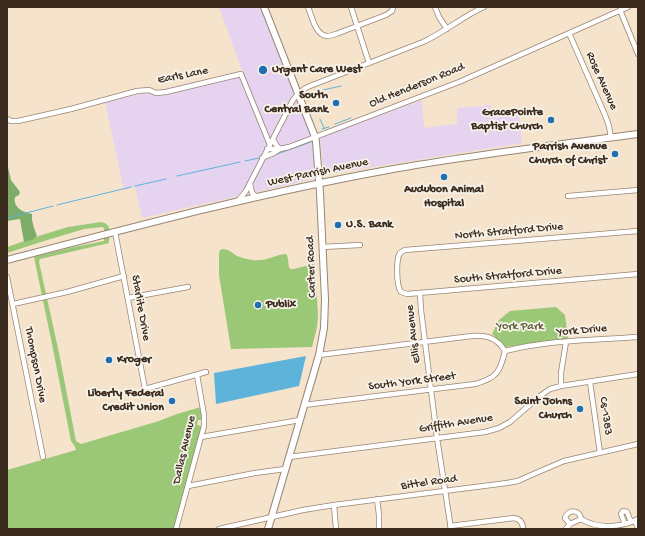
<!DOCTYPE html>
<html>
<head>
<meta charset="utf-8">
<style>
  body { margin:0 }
  #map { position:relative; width:645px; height:536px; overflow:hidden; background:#f5e3cc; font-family:"Gochi Hand",sans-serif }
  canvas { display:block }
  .frame { position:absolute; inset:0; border:8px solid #3b2a1e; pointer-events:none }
</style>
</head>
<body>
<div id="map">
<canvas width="645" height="536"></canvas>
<div class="frame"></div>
</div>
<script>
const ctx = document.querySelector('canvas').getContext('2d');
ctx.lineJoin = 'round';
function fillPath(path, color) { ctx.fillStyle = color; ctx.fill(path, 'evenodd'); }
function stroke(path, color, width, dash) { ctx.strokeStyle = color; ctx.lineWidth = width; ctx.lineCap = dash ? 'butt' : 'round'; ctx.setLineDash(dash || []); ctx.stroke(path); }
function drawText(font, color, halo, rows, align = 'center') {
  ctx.font = font + ' "Gochi Hand",sans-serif'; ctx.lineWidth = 3.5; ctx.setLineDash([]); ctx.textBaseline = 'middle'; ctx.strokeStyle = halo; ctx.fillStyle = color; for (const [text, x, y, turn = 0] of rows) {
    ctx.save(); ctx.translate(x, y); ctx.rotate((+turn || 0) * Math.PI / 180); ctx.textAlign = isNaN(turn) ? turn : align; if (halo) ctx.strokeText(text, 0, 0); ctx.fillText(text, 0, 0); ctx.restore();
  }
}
fillPath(new Path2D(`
  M219,7H262L311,133L314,143L315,176L313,179L142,218L135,187L124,190L105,102L242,71Z
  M422,100L424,128L457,124V108L491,105V111L519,108L522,143L329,174H326L324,172L323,169L320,137Z`), '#e6d3f0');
fillPath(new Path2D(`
  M101,222C113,224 109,234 109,243L40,259L39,262L59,353L76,441L81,444L159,421L177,414L201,407L202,420H198L197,425L202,426L174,529H7V470L76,450L74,445L71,441L52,344L34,257L69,248L104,241V228L102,227L84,229L41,242L7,253V247L45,234L68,227Z
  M223,249C229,249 232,253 237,256C242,258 247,259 252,260C267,262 273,255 286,254C290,259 287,265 290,269H294L313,264L315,265L318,315L317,327L312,347L231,349L219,275V253L220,250Z
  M556,307L565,315L568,339L505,347L501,342L492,334L499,320L510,311Z`), '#9bc876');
fillPath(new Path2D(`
  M7,163L11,180L20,192L19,195L15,197C13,208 23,212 32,214V220L34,228L37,236L32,240L24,242L20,219L7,221Z`), '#7cac67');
fillPath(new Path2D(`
  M306,356L299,386L216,404L214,373Z`), '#5eb3da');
stroke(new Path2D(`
  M323,90L341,86
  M311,95L317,93
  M320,119L324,128
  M335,124L351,118
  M322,129L329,127
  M277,154L311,142
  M245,161L259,158
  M177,176L240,162
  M135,186L166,179
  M57,205L131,187
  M7,218L53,206`), '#5eb3da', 1);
const minor = new Path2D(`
  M308,7C312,16 315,35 327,36C330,36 333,35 336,34L386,15L392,11L393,7
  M351,7L369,63
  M435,7L439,17L447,29
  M620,10L638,54
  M569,33L605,115L609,126L611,138
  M7,119L11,121H18L71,109L137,91L149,90L156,93L166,92L241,74L270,145
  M267,149H280L289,147L459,82L628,7
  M262,158L274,153L280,149L276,145L273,139
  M250,183L252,193L257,197
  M568,196L638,190
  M238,201L246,191L293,100C298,93 303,89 310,86L423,42C445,32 463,16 484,7
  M638,231L405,250L400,253C396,259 396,285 401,292L407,294L638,274
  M115,232L145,389L206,372
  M322,247L360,245
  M7,277L43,457
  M420,293L421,310L437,438L451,529
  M128,298L188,287
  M13,304L67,292L124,276
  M505,351C548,340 594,340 638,337
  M319,355L472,336C487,335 497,338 505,351
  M590,382L600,453
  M561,386V373L566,342
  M304,405L475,384C497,378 500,372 505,351
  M201,437L300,420
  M289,457L485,432L499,428L510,422L540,396L550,389L561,386L574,384L638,374
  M188,486L255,473L285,469
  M377,499L379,515V529
  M334,505L336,529
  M635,521L638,528
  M570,524L565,518C568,509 580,509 581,519
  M625,524L621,514L623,511L627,512L631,522
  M450,526L514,518C520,519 523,523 523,529
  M176,529L204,426V415L197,375
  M219,529L303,510L334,505L507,483L518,481L529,476L564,461L638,444
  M566,529L570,524L581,519C597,529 621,528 638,519`);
const major = new Path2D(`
  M264,7L315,137L316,142L320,193L325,300L324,328L319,355L268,529
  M7,260C133,227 260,193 388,170C471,155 555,145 638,134`);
stroke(minor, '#988675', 6);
stroke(major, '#988675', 8);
stroke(minor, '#fff', 4.5);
stroke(major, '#fff', 6);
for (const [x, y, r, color] of [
  [263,70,5,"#1f6fb2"],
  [336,103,4,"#1f6fb2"],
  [551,120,4,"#1f6fb2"],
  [615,154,4,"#1f6fb2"],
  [444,177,4,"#1f6fb2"],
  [338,225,4,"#1f6fb2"],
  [258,305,4,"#1f6fb2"],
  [109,360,4,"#1f6fb2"],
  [172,401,4,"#1f6fb2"],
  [580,409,4,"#1f6fb2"]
]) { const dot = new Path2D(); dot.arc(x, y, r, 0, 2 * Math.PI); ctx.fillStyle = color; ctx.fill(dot); stroke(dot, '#f7f3e8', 1.5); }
drawText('bold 12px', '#3b2a1e', '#f7f3e8', [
  ["Urgent Care West",272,70,"left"],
  ["South",328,96],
  ["Central Bank",328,110],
  ["GracePointe",543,113],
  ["Baptist Church",543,127],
  ["Parrish Avenue",607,147],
  ["Church of Christ",607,161],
  ["Audubon Animal",444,190,"center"],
  ["Hospital",444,204,"center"],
  ["U.S. Bank",346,225,"left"],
  ["Publix",266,305,"left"],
  ["Kroger",117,360,"left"],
  ["Liberty Federal",164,394],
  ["Credit Union",164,408],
  ["Saint Johns",572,402],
  ["Church",572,416]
], 'right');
drawText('12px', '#3b2a1e', '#f7f3e8', [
  ["Earls Lane",183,76,-11],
  ["Rose Avenue",601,81,66],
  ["Old Henderson Road",417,86,-22],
  ["West Parrish Avenue",318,173,-12],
  ["North Stratford Drive",509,232,-5],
  ["Carter Road",312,267,-92],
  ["South Stratford Drive",508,276,-5],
  ["Starlite Drive",140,308,80],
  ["York Drive",582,331,-5],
  ["Ellis Avenue",414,334,-97],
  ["Thompson Drive",35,365,79],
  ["South York Street",412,382,-7],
  ["Cs-1383",605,416,82],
  ["Griffith Avenue",456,424,-9],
  ["Dallas Avenue",185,450,-77],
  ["Bittel Road",429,483,-8]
]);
drawText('12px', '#585938', '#f7f3e8', [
  ["York Park",520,327]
]);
</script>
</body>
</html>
